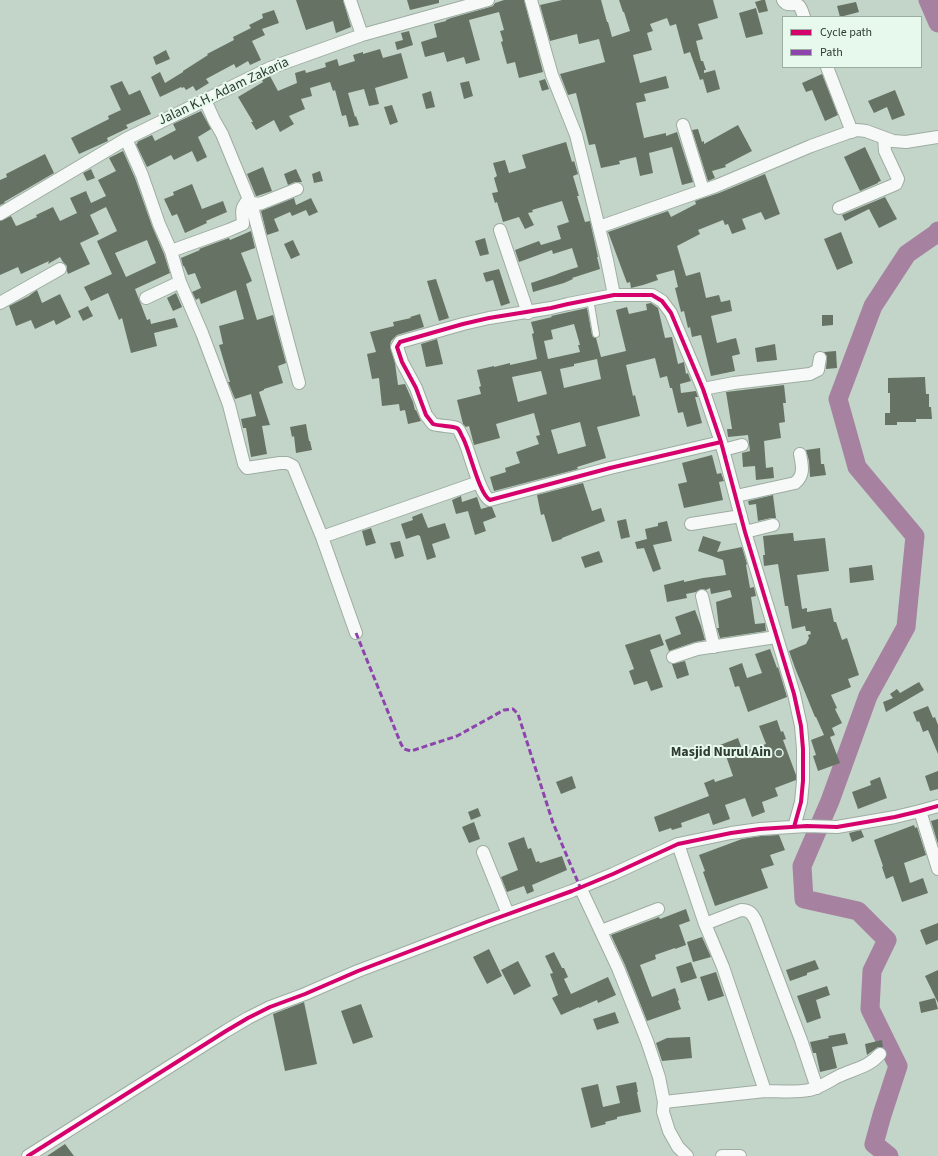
<!DOCTYPE html>
<html>
<head>
<meta charset="utf-8">
<style>
  body { margin:0 }
  #map { position:relative; width:938px; height:1156px; overflow:hidden; background:#c2d5c8; font-family:"Source Sans 3",sans-serif }
  canvas { display:block }
  .legend { position:absolute; left:782px; top:16px; width:140px; height:52px; box-sizing:border-box; background:#e7f9ec; border:1px solid #9dada2; margin:0; padding:5px 7px; list-style:none; font-size:12px; color:#2e3c32 }
  .legend li { display:flex; align-items:center; gap:8px; height:20px }
  .legend b { width:20px; border:1px solid #9dada2 }
</style>
</head>
<body>
<div id="map">
<canvas width="938" height="1156"></canvas>
<ul class="legend">
<li><b style="height:5px;background:#d6006c"></b>Cycle path</li>
<li><b style="height:5px;background:#8e44ad"></b>Path</li>
</ul>
</div>
<script>
const ctx = document.querySelector('canvas').getContext('2d');
ctx.lineJoin = 'round';
function stroke(path, color, width, dash) { ctx.strokeStyle = color; ctx.lineWidth = width; ctx.lineCap = dash ? 'butt' : 'round'; ctx.setLineDash(dash || []); ctx.stroke(path); }
function fillPath(path, color) { ctx.fillStyle = color; ctx.fill(path, 'evenodd'); }
function drawText(font, color, halo, rows, align = 'center') {
  ctx.font = font + ' "Source Sans 3",sans-serif'; ctx.lineWidth = 4; ctx.setLineDash([]); ctx.textBaseline = 'middle'; ctx.strokeStyle = halo; ctx.fillStyle = color; for (const [text, x, y, turn = 0] of rows) {
    ctx.save(); ctx.translate(x, y); ctx.rotate((+turn || 0) * Math.PI / 180); ctx.textAlign = isNaN(turn) ? turn : align; if (halo) ctx.strokeText(text, 0, 0); ctx.fillText(text, 0, 0); ctx.restore();
  }
}
stroke(new Path2D(`
  M928,0L938,23
  M889,1156L874,1144L882,1115L898,1066L870,1009L872,971L887,940L858,911L804,899L802,866L830,801L868,696L906,627L915,536L857,467L838,399L873,306L907,254L937,233L938,231`), '#a682a0', 19);
fillPath(new Path2D(`
  M296,0H343L351,27L336,33L333,21L306,30Z
  M407,0H439V3L410,10Z
  M504,0H524L543,72L519,78L515,62L507,64L501,42L503,41L500,31L504,30L499,12L469,20L480,60L466,64L464,57L447,62L444,52L425,57L421,42L437,37L434,24L446,21V20L451,18L490,7L493,6L495,3Z
  M562,0H601L607,22H608L612,37L630,31L624,12H623L619,0H713L718,18L698,24L703,39L696,41L701,61H703L706,70H704V73L715,70L720,89L707,93L703,79L700,80L690,52L684,54L676,24L670,26L667,18L650,24L653,31L647,33L652,50L633,55L640,83L666,76L669,88L644,94L646,101L636,103L644,138L666,133V136L677,132L693,182L682,185L672,147L649,153L653,173L640,176L636,157L619,161L620,164L601,168L595,144L589,145L576,93L568,95L560,74L605,62L599,39L579,44L577,34L550,41L540,5Z
  M762,0H765L768,11L759,13L755,2Z
  M856,2L859,12L840,17L837,6Z
  M756,8L763,34L746,38L739,13Z
  M274,10L279,23L262,29L265,35L252,41L261,60L250,65L248,61L236,68L234,64L206,79L209,83L196,91L193,86L186,90L184,87L182,88L181,87L160,97L151,77L160,72L165,83L183,72V71L208,55L207,54L234,40L233,37L251,28L249,25L263,18L262,14Z
  M409,31L413,45L397,50L395,42L403,40L401,33Z
  M380,49L383,58L401,53L408,78L375,88L379,104L369,106L364,89L348,93L355,117L356,116L359,125L349,127L346,115L342,116L335,90L333,91L330,82L310,88L312,96L301,99L305,109L289,116L294,124L280,132L274,120L256,130L251,122H253L238,97L263,82L262,80L270,76L278,91L297,83L295,73L305,70L306,73L326,67L325,63L337,59L339,66L355,61L353,55L363,52V54Z
  M166,50L170,59L156,65L153,57Z
  M822,74L838,115L825,121L812,90L806,92L802,83Z
  M545,79L549,89L542,91L539,81Z
  M122,81L129,95L140,90L151,114L126,125L128,128L107,138L108,141L79,154L71,138L109,119L108,116L121,110L110,86Z
  M469,81L473,96L464,99L460,83Z
  M895,90L905,115L892,120L887,107L874,113L868,101Z
  M431,91L435,107L426,109L422,94Z
  M392,105L398,122L390,125L384,107Z
  M201,111L211,129L198,137L207,157L197,162L192,151L174,160L171,155L147,167L136,144L138,143L137,142L152,135L155,141L176,130L173,124Z
  M738,125L752,151L725,165L726,167L712,171L715,178L708,181L692,130L698,129L702,142L704,141V144Z
  M566,142L572,162L574,161L578,174L573,176L579,196H577L585,222L590,221L598,257H597L600,269L572,278L573,279L564,283L533,292L531,283L555,275L562,272L578,267L572,248L553,254L552,250L519,262L515,250L539,241L541,245L561,239L557,226L569,222L562,201L532,210L533,212L528,213L534,225L525,229L519,217L503,222L497,202L495,203L492,193L498,192L494,178L497,176L493,163L505,160L509,173L526,168L522,155Z
  M865,147L881,181L878,182V183L860,191L844,157Z
  M123,151L135,178L152,226L164,254L170,273L135,289L147,320L150,319L151,324L175,318L178,327L154,333L157,346L131,353L122,318L119,320L108,293L91,301L84,287L112,274L97,241L117,231L106,207L90,215L99,234L80,243L90,264L68,274L67,271V266L63,262L60,257L48,264L49,261L21,274L18,267L0,275V221L11,216L16,226L19,225L37,217L36,215L53,207L60,221L77,213L70,198L86,191L91,203L106,196L98,180L116,171L109,158ZM147,240L156,263L126,277L115,253Z
  M45,154L54,173L4,202L5,203L0,205V180L7,177L6,174Z
  M263,167L272,191L257,196H256L247,174Z
  M91,169L95,178L87,181L83,173Z
  M296,169L302,182H295L288,185L284,174Z
  M320,171L323,181L314,183L312,174Z
  M765,174L780,214L765,220L761,212L742,219L746,229L732,234L728,224L725,225L723,220L698,230L700,234L677,246L686,276L700,272L706,298L719,295L721,302L730,300L732,311L711,316L717,343L736,338L740,354L732,356L735,371L711,376L701,335L692,337L690,327L688,328L684,311L681,312L675,288L678,287L674,270L656,275L658,280L643,285L631,288L630,282L627,283L608,232L668,211L671,217L696,204L695,201L719,193Z
  M192,184L202,209L223,201L227,212L206,221L207,223L185,233L177,214L172,216L164,199L174,195L173,192Z
  M885,197L897,219L879,228L869,209L845,221L842,215Z
  M294,198L296,205L311,198L318,212L309,216L306,210L292,216L290,212L274,219L279,231L267,235L261,211Z
  M251,231L255,248L241,253L252,281L246,284L257,320L273,315L286,363L278,366L283,383L264,389V390L259,392L270,425L262,426L267,454L251,457L246,428H243L241,419L256,416L251,394L235,399L228,382H230L219,345L223,344L219,326L244,319L236,290L201,304L199,298L196,300L192,292L201,288L195,273L188,275L184,266H183L181,258L200,250L199,249L229,238L230,240Z
  M841,232L853,263L837,270L824,239Z
  M485,238L489,254L480,256L475,241Z
  M293,240L300,255L291,259L284,244Z
  M499,269L510,303L501,306L493,280L486,282L483,273Z
  M436,279L449,318L439,321L427,281Z
  M37,290L42,303L60,294L71,317L56,325L54,320L35,329L31,320L16,326L9,306L29,296L30,295Z
  M176,293L182,307L173,311L167,298Z
  M651,303L658,308L665,338L672,337L678,364L684,362L686,374L688,373L689,376L691,381L680,384L681,393L696,391L698,397H695L702,423L687,427L683,412L678,413L672,388H670L667,376L660,378L655,358L626,365L633,396L635,395L640,416L597,427L606,458L577,467L578,469L494,491L490,477L506,472L505,468L520,463L516,452L539,444L536,436L540,435L534,413L496,424L500,438L474,445L469,426L466,427L463,424L457,400L481,394L479,387L481,386L477,370L494,366V367L510,363V365L537,359L532,334L534,333L531,322L552,317L551,316L587,308L592,335L593,337L596,338L601,357L626,351L616,310L627,307L629,314L647,310L646,304ZM574,324L580,345H578L580,352L548,359L544,341L553,339L551,330ZM597,359L601,379L564,388L560,369L574,366V364ZM541,371L547,394L518,402L512,377ZM580,422L586,446L558,454L551,430Z
  M88,306L93,316L83,321L78,311Z
  M420,314L424,327L397,335L391,341L390,346L395,363L398,385L405,384L413,402L415,410H416L421,421L408,424L405,410L400,411L399,404L382,406L379,378L372,379L367,354L376,352L370,332L394,326L393,322L411,318L410,317Z
  M822,315H833V325L822,326Z
  M437,339L443,364L426,367L421,344Z
  M775,344L777,360L757,362L755,348Z
  M836,351L837,368L826,369L827,356L824,352Z
  M925,377L926,394H929V407H931L932,419H916V422H897V425H885V413H890V393H888V378Z
  M784,385L786,403H783L785,422L779,423L781,438L764,441L766,468L773,467L774,478L756,480L755,466L743,467L742,453L750,451L748,435L728,437L727,429H732L726,392Z
  M306,424L309,441H310L312,450L296,453L294,436L292,437L290,427Z
  M820,448L821,464H824L826,475L810,477L809,461L806,450Z
  M712,455L717,474L721,473L724,481L719,482L723,500L684,508L678,484L687,482L682,463Z
  M583,483L592,511L601,508L605,521L562,538V539L552,542L544,514L541,515L537,495Z
  M773,495L776,518H771L758,521L756,504L749,505L748,501Z
  M461,496L462,502L477,497L481,509L488,507H492L496,517L483,522L486,531L475,535L468,511L456,514L452,500Z
  M422,513L428,528L445,523L450,538L432,544L436,557L427,560L420,536L418,535L406,539L401,524L413,520L412,517Z
  M626,519L630,537L621,539L617,521Z
  M667,521L672,541L653,545L661,569L653,572L644,548L637,549L635,542L647,539L645,529L658,526V523Z
  M371,528L376,543L366,546L362,531Z
  M791,533H793L794,541L825,538L829,571L797,575L802,609L807,608V612L831,608L834,622H836L842,640L847,638L859,675L848,679L851,687L831,695L837,708L835,709L842,723L832,728L835,735L830,737L840,763L818,771L813,756L816,755L811,740L824,735L816,717H815L795,668L789,651L806,644L809,638L808,635L811,634L810,631H806L805,626L792,629L788,606H785L778,564L764,566L763,555H765L763,536Z
  M703,536L721,542L717,552L742,547L747,564L746,565L750,588L754,587L756,596L751,597L755,624L765,623L766,631L720,638L717,628H719L716,602L732,597L730,590L711,594L710,588L706,590L701,589L696,592L686,594L687,598L667,602L664,585L684,580V582L703,578L726,575L723,560L698,551Z
  M400,541L404,556L395,559L390,543Z
  M599,551L603,562L585,568L581,557Z
  M872,565L874,580L850,583L849,568Z
  M695,610L701,626L705,640L695,642L669,651L665,640L681,634L675,617Z
  M660,634L664,645L650,650L663,687L651,691L647,681L634,685L629,671L634,669L625,645Z
  M770,649L777,668L778,667L787,697L748,712L739,686L735,687L729,668L742,663L747,678L762,673L755,654Z
  M685,661L689,675L677,679L672,664Z
  M919,682L924,690L886,712L883,702L893,698L890,694L897,689L900,693Z
  M928,706L933,718L935,717L938,725V754L928,730L923,732L919,721L917,722L913,712Z
  M777,720L781,732L783,731L786,739L783,740L796,775V780L775,788L778,796L762,802L765,812L752,817L745,798L725,805L730,819L713,825L709,813L681,823L682,827L672,830L671,828L659,832L654,817L709,796L704,783L714,779L715,782L733,776L726,756L725,757L720,745L738,738L743,752L766,744L759,726Z
  M938,771V789L930,791L925,776Z
  M572,776L576,788L561,794L556,782Z
  M880,777L887,798L858,809L852,792L871,785L870,781Z
  M478,808L481,816L471,820L468,812Z
  M938,819V844L931,821Z
  M474,822L480,839L469,843L462,827Z
  M914,825L915,828L917,827L926,855L904,863L910,883L923,878L928,893L902,902L893,876L886,879L882,867L883,866L874,840Z
  M861,830L864,837L852,842L849,833Z
  M779,835L785,850L770,855L774,865L761,869L768,888L715,906L703,872L705,871L699,855L742,839L761,836Z
  M524,837L528,849L531,848L536,862L539,861L540,863L562,856L567,870L532,885L534,891L527,894L524,886L507,892L501,877L518,870L508,843Z
  M686,909L690,921L679,925L686,945L675,949V948L655,955L656,959L640,965L652,997L675,988L679,1000L678,1001L681,1009L647,1021L625,965L611,935L659,917L660,919Z
  M938,923V940L926,945L920,930Z
  M702,937L711,957L693,962L687,942Z
  M489,949L502,976L487,984L473,957Z
  M554,952L562,968H564L568,977L564,979L571,994L608,977L616,995L598,1003L597,1000L579,1008V1007L561,1015L552,998L558,995L550,974L553,973L545,956Z
  M815,960L819,969L807,973V975L790,981L786,970Z
  M518,961L531,986L514,995L501,970Z
  M691,962L697,978L681,983L676,967Z
  M938,970V1003L925,976Z
  M716,972L724,996L708,1001L700,977Z
  M827,986L830,995L816,1000L821,1018L807,1023L797,996Z
  M935,998L938,1009L921,1013L919,1002Z
  M304,1002L317,1064L285,1071L273,1014Z
  M361,1004L373,1037L353,1044L341,1011Z
  M615,1012L619,1023L597,1030L593,1019Z
  M845,1033L848,1044L832,1047L837,1068L820,1072L816,1053H813L810,1042L829,1038L828,1036Z
  M690,1037L692,1058L662,1061L656,1043L667,1038Z
  M882,1040L883,1047H878L867,1055L865,1044Z
  M636,1082L638,1092H637L641,1112L617,1117V1119L605,1122L606,1124L591,1128L581,1088L598,1084L603,1107L620,1103L616,1086Z
  M65,1144L74,1156H47Z`), '#667364');
const lane = new Path2D(`
  M590,299L596,334`);
const street = new Path2D(`
  M350,0L362,35
  M531,0L546,54L552,75L576,135L607,260L614,295
  M783,0C788,9 795,0 800,7C802,10 803,14 804,17
  M827,67L852,132
  M205,100L214,120L222,134L250,202L257,204L262,203L297,189
  M683,125L703,190
  M126,139L142,175L159,224L171,251L180,282L202,333L229,405L244,464L247,468L280,463H287L293,466L322,537L356,633
  M251,203L299,383
  M839,208L896,184L898,179L885,151L884,138
  M0,214L126,139L270,68L362,35L488,0
  M599,227L716,186L811,146L847,133L857,130L866,131L893,141L906,142L938,137
  M500,230L528,313
  M171,251L229,230L243,224C243,213 239,210 248,200
  M146,298L180,282
  M0,303L60,269
  M703,389L734,383L810,374L818,370L820,358
  M721,442L610,468L490,500C479,494 470,451 463,438C461,435 460,430 457,428C453,426 438,426 433,424L426,415L416,388L402,362L397,347L400,342L463,324L489,318L551,308L568,304L614,295H652L662,301L671,313L703,389L721,442L745,532L794,694L801,726L803,749V781L801,802L794,827
  M723,450L742,445
  M736,496L795,483C805,475 802,465 800,454
  M691,524L741,516
  M745,532L773,525
  M322,537L479,482
  M702,596L714,647
  M673,657L697,649L776,637
  M920,811L938,869
  M678,844L705,924L723,967L765,1091C779,1091 795,1093 809,1090C820,1088 829,1081 839,1076C854,1069 869,1067 880,1054
  M483,852L508,914
  M580,887L618,968L647,1041L659,1077L664,1102L663,1112L669,1131L678,1147L687,1156
  M705,924L741,910C750,910 752,914 756,921L801,1040L817,1088
  M601,931L658,909
  M664,1102L765,1091
  M28,1156L226,1031L248,1018L270,1007L305,994L358,971L489,921L572,891L613,874L678,844L731,833L760,829L807,826L837,827L895,817L920,811L938,806
  M722,1156H740`);
stroke(lane, '#9eaca2', 8);
stroke(street, '#9eaca2', 14);
stroke(lane, '#f6f9f7', 6);
stroke(street, '#f6f9f7', 12);
stroke(new Path2D(`
  M356,633L401,744L404,749L411,751L457,736L504,710L513,709L518,714L553,823L580,887`), '#8e44ad', 3, [6, 3]);
stroke(new Path2D(`
  M721,442L610,468L490,500C479,494 470,451 463,438C461,435 460,430 457,428C453,426 438,426 433,424L426,415L416,388L402,362L397,347L400,342L463,324L489,318L551,308L568,304L614,295H652L662,301L671,313L703,389L721,442L745,532L794,694L801,726L803,749V781L801,802L794,827
  M28,1156L226,1031L248,1018L270,1007L305,994L358,971L489,921L572,891L613,874L678,844L731,833L760,829L807,826L837,827L895,817L920,811L938,806`), '#d6006c', 4);
for (const [x, y, r, color] of [
  [779,753,4,"#627266"]
]) { const dot = new Path2D(); dot.arc(x, y, r, 0, 2 * Math.PI); ctx.fillStyle = color; ctx.fill(dot); stroke(dot, '#e7f9ec', 1.5); }
drawText('14px', '#2e3c32', '#e7f9ec', [
  ["Jalan K.H. Adam Zakaria",224,92,-25]
]);
drawText('bold 14px', '#2e3c32', '#e7f9ec', [
  ["Masjid Nurul Ain",771,753]
], 'right');
</script>
</body>
</html>
